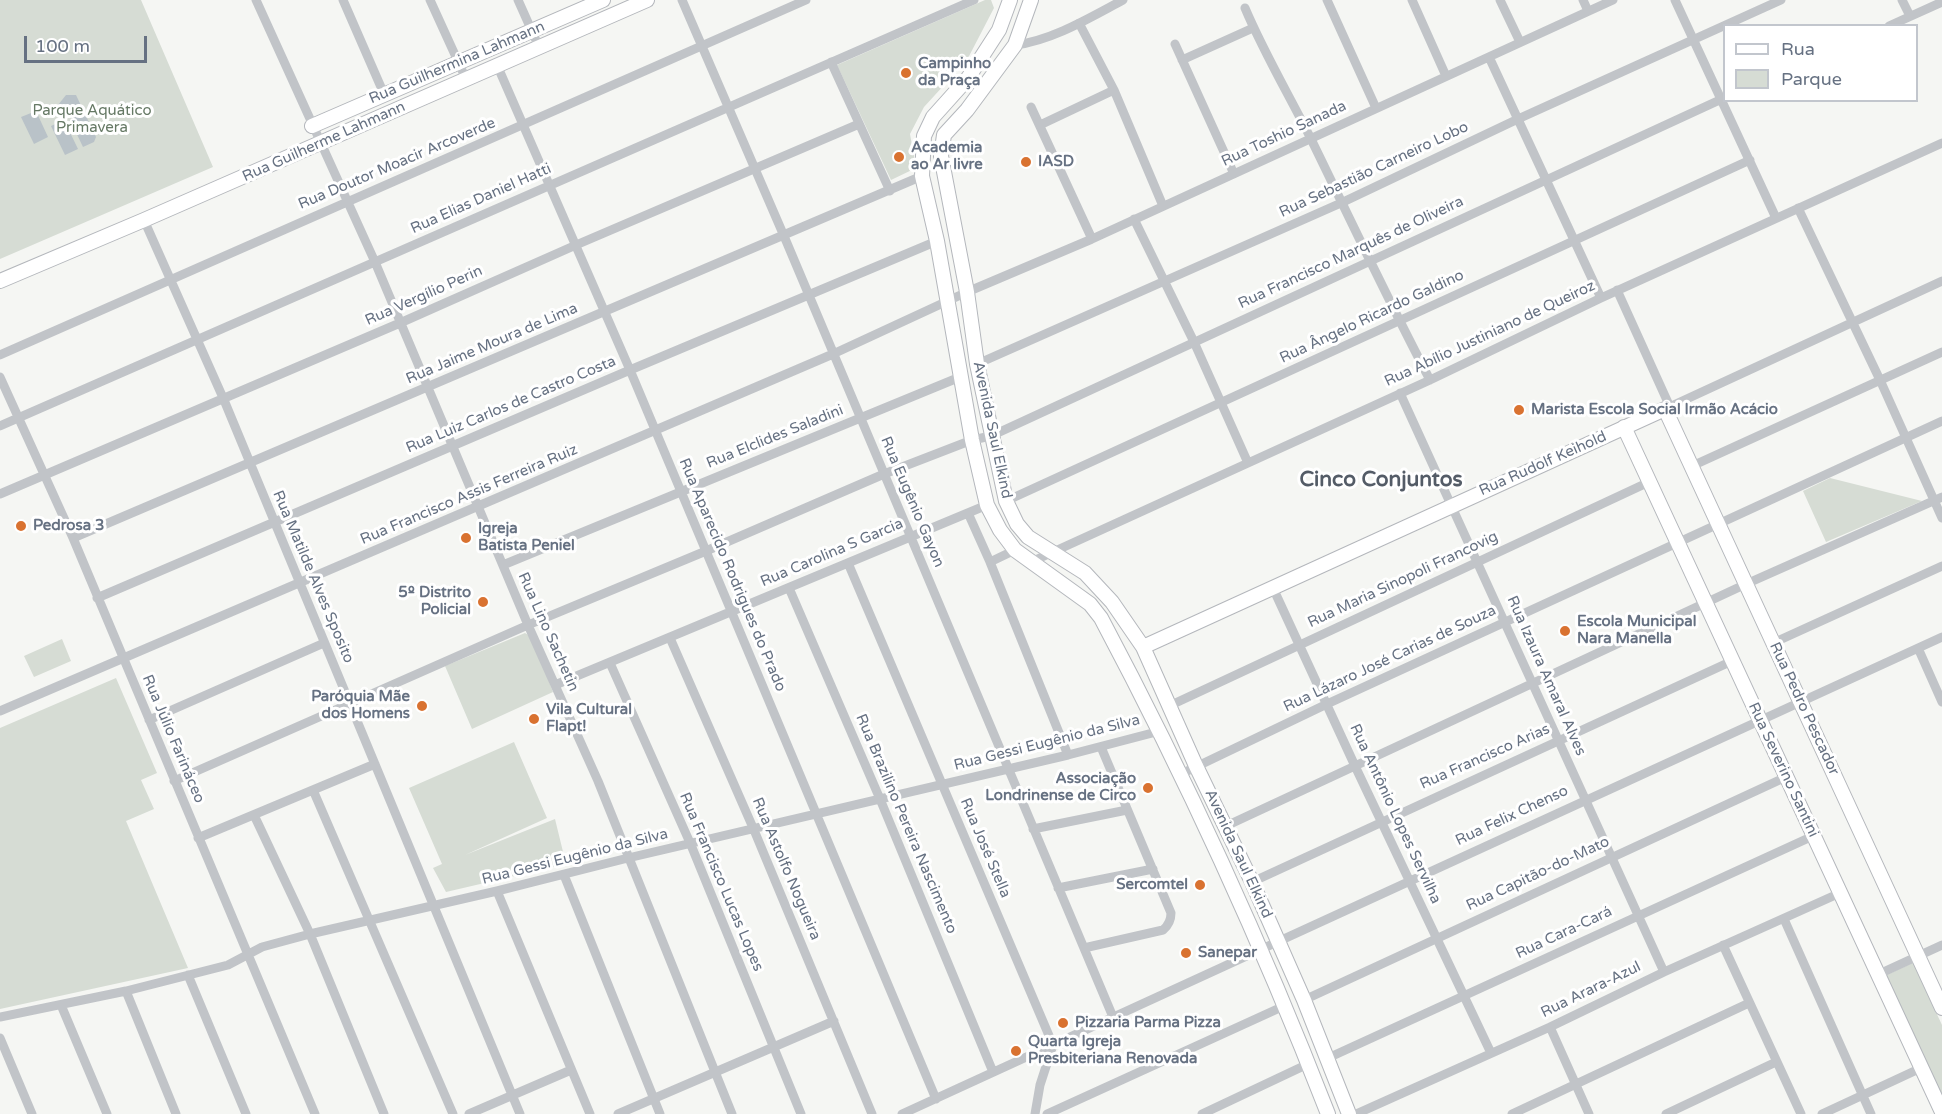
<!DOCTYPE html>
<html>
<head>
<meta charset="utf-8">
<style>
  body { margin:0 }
  #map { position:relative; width:1942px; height:1114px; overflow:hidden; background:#f5f6f3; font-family:"Varela Round",sans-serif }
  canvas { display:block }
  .legend { position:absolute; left:1723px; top:24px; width:195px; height:78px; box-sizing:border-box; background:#fff; border:2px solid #c2c6cd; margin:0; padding:8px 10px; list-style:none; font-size:18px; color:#667182 }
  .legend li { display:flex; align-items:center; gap:12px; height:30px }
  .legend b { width:30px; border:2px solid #c2c6cd }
  .scale { position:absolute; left:24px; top:36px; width:123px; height:27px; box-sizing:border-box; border:3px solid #667182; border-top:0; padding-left:8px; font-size:18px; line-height:21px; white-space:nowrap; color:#667182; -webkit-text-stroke:4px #fff; paint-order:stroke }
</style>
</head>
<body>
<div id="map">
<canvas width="1942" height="1114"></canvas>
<ul class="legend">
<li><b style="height:8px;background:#fff"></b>Rua</li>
<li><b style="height:16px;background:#d6dcd4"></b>Parque</li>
</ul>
<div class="scale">100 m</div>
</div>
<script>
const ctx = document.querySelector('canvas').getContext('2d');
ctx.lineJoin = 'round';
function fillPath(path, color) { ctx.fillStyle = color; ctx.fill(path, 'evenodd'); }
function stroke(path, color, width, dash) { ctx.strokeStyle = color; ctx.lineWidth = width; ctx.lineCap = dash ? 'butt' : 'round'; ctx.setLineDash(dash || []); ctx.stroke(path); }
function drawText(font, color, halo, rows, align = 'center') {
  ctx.font = font + ' "Varela Round",sans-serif'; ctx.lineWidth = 6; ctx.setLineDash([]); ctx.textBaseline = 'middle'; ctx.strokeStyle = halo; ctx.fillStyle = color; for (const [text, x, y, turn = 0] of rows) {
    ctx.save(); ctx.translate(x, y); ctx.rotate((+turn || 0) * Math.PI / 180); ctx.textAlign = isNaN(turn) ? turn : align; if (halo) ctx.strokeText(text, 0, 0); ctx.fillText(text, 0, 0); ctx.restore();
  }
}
fillPath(new Path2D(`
  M0,0H141L213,167L0,259Z
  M985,0H991L994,8L967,60L924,107L910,134L916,168L891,180L837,65Z
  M1830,478L1922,501L1826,542L1803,491Z
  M525,633L532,637L553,692L472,729L445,666Z
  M62,639L71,661L34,677L24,656Z
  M116,678L157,773L141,780L154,809L126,821L188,968L0,1009V728Z
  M514,742L547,818L465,855L555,819L566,864L446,892L433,868L442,864L409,788Z
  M1913,963L1942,1025V1104L1884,976Z`), '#d6dcd4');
fillPath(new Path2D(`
  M66,95H76L96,137L94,142L83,147L71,122L74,114L61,111L58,105Z
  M36,111L48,137L34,144L21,117Z
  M64,120L78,149L65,155L51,126Z`), '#b9c2c8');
const secondary = new Path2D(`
  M1010,0L999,30L968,78L933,117L924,136L922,176L937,241L972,440L987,505L1000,530L1015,550L1090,604L1101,618C1186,778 1262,944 1328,1114
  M1031,0L1015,45L967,110L944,135L941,156L967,292L977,364L1006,501L1017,524L1028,537L1085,573L1112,602L1143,647L1196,766L1252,882L1304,1000L1349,1114
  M312,126L603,0
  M0,281L144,220L647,0
  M1624,427L1942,1112
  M1143,647L1665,409L1942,1008`);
stroke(secondary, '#b4b7bc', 16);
stroke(new Path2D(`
  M256,0L375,262L528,625L598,781L732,1114
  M343,0L384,94
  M430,0L466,79
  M518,0L539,47
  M682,0L784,236L1113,1017
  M1327,0L1376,108
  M1412,0L1446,76
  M1500,0L1520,42
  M1583,0L1588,11
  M1675,0L1776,218
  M1902,0L1910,16
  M1245,8C1264,53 1289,95 1311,139C1350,219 1388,300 1430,380
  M1079,23L1114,90L1163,206
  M1889,26L1942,2
  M1175,44L1234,174
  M1015,45C1053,40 1089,18 1123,0
  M1489,57L1601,298
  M1182,60L1253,28
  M831,62L890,191
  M497,65L630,370L936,1099
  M1031,107L1092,239
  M1040,125L1114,90
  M1798,208L1880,380L1942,518
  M1134,219L1194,342L1248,463
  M144,220L224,400L520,1114
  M1617,290L1670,407
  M0,355L806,0
  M977,364L1341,203L1518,119L1781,0
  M0,377L73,538L315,1114
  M1400,393L1664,972
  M1665,409L1942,281
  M0,426L974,0
  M1692,466L1942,352
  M0,494L400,323L576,245L859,124
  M1006,501L1750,160
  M968,513L990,562L1068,755
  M73,538L922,176
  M990,562L1015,550
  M1031,562L1430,380L1601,298L1942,143
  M848,563L1053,1045
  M503,565L960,377
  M789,588L880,799L993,1072
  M1273,588L1355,766L1491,1053
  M97,598L630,370L937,241
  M670,638L754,830L872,1114
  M1773,643L1942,566
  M1918,648L1942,702
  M610,663L691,845L801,1114
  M555,685L987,505
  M1169,706L1649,482
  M0,711L833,354L967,292L1092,239L1613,0
  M149,720L324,643
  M1181,774L1327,704L1942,421
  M174,781L528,625L706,551L884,474L972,440L991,436L1724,98
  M313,790L453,1114
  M254,815L310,934L384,1114
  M1226,826L1746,584L1942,497
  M1033,829L1127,810
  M198,838L375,764
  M564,875L660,1114
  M1252,882L1732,661
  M1058,888L1153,869
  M497,891L590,1114
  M1784,919L1871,1114
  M1723,945L1801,1114
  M1084,948L1163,930C1169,925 1171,920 1171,913L1101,747
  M1879,974L1942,945
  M188,975L246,1114
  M126,991L176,1114
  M1304,1000L1786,777
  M61,1005L107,1114
  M0,1017L126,991L228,965L262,947L310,934L497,891L628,858L1068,755L1160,731
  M1550,1027L1589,1114
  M0,1038L32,1114
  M1328,1058L1813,836
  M469,1114L571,1070
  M618,1114L834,1021
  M902,1114L1942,637
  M1035,1114L1040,1085L1053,1045
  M1047,1114L1284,1006
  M1202,1114L1308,1064
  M1356,1114L1550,1027L1664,972L1840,893
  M1512,1114L1749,1003
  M1666,1114L1776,1062
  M1822,1114L1921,1068`), '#c1c4c8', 9);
stroke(secondary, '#fff', 14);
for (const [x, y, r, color] of [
  [906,73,6,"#d97230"],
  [899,157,6,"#d97230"],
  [1026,162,6,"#d97230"],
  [1519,410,6,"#d97230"],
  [21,526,6,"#d97230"],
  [466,538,6,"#d97230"],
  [483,602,6,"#d97230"],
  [1565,631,6,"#d97230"],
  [422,706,6,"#d97230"],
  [534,719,6,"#d97230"],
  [1148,788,6,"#d97230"],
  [1200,885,6,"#d97230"],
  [1186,953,6,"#d97230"],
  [1063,1023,6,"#d97230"],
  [1016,1051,6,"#d97230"]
]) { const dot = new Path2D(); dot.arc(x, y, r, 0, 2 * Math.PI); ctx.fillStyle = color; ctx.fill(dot); stroke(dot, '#fff', 2); }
drawText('15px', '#667182', '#fff', [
  ["Rua Guilhermina Lahmann",457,63,-23],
  ["Rua Toshio Sanada",1284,134,-25],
  ["Rua Guilherme Lahmann",324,142,-24],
  ["Rua Doutor Moacir Arcoverde",397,164,-23],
  ["Rua Sebastião Carneiro Lobo",1374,170,-25],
  ["Rua Elias Daniel Hatti",481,199,-24],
  ["Rua Francisco Marquês de Oliveira",1351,253,-25],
  ["Rua Vergílio Perin",424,296,-24],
  ["Rua Ângelo Ricardo Galdino",1372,317,-25],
  ["Rua Abílio Justiniano de Queiroz",1490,334,-25],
  ["Rua Jaime Moura de Lima",492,344,-23],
  ["Rua Luiz Carlos de Castro Costa",511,405,-23],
  ["Avenida Saul Elkind",992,430,78],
  ["Rua Elclides Saladini",775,437,-22],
  ["Rua Rudolf Keihold",1543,464,-24],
  ["Rua Francisco Assis Ferreira Ruiz",469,495,-23],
  ["Rua Eugênio Gayon",912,502,67],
  ["Rua Carolina S Garcia",832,553,-23],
  ["Rua Aparecido Rodrigues do Prado",732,575,67],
  ["Rua Matilde Alves Sposito",313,577,67],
  ["Rua Maria Sinopoli Francovig",1403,580,-25],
  ["Rua Lino Sachetin",548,632,66],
  ["Rua Lázaro José Carias de Souza",1390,659,-25],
  ["Rua Izaura Amaral Alves",1546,676,66],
  ["Rua Pedro Pescador",1804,709,65],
  ["Rua Júlio Farináceo",173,739,67],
  ["Rua Gessi Eugênio da Silva",1047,743,-14],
  ["Rua Francisco Arias",1485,757,-24],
  ["Rua Severino Santini",1783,770,65],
  ["Rua Antônio Lopes Servilha",1395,814,65],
  ["Rua Felix Chenso",1512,816,-25],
  ["Rua Brazilino Pereira Nascimento",906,824,67],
  ["Rua José Stella",985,848,67],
  ["Avenida Saul Elkind",1238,854,65],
  ["Rua Gessi Eugênio da Silva",575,857,-14],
  ["Rua Astolfo Nogueira",786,869,67],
  ["Rua Capitão-do-Mato",1538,874,-25],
  ["Rua Francisco Lucas Lopes",721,882,67],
  ["Rua Cara-Cará",1564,933,-25],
  ["Rua Arara-Azul",1591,990,-26]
]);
drawText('bold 15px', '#667182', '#fff', [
  ["Campinho",918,64],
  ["da Praça",918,81],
  ["Academia",911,148],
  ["ao Ar livre",911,165],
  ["IASD",1038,162],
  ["Marista Escola Social Irmão Acácio",1531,410],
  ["Pedrosa 3",33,526],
  ["Igreja",478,529],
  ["Batista Peniel",478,546],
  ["5º Distrito",471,593,"right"],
  ["Policial",471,610,"right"],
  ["Escola Municipal",1577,622],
  ["Nara Manella",1577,639],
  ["Paróquia Mãe",410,697,"right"],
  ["dos Homens",410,714,"right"],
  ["Vila Cultural",546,710],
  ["Flapt!",546,727],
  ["Associação",1136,779,"right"],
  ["Londrinense de Circo",1136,796,"right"],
  ["Sercomtel",1188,885,"right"],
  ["Sanepar",1198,953],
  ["Pizzaria Parma Pizza",1075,1023],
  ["Quarta Igreja",1028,1042],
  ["Presbiteriana Renovada",1028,1059]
], 'left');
drawText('15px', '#667965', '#fff', [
  ["Parque Aquático",92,111],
  ["Primavera",92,128]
]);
drawText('bold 21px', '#545c67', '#fff', [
  ["Cinco Conjuntos",1381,480]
]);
</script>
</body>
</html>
